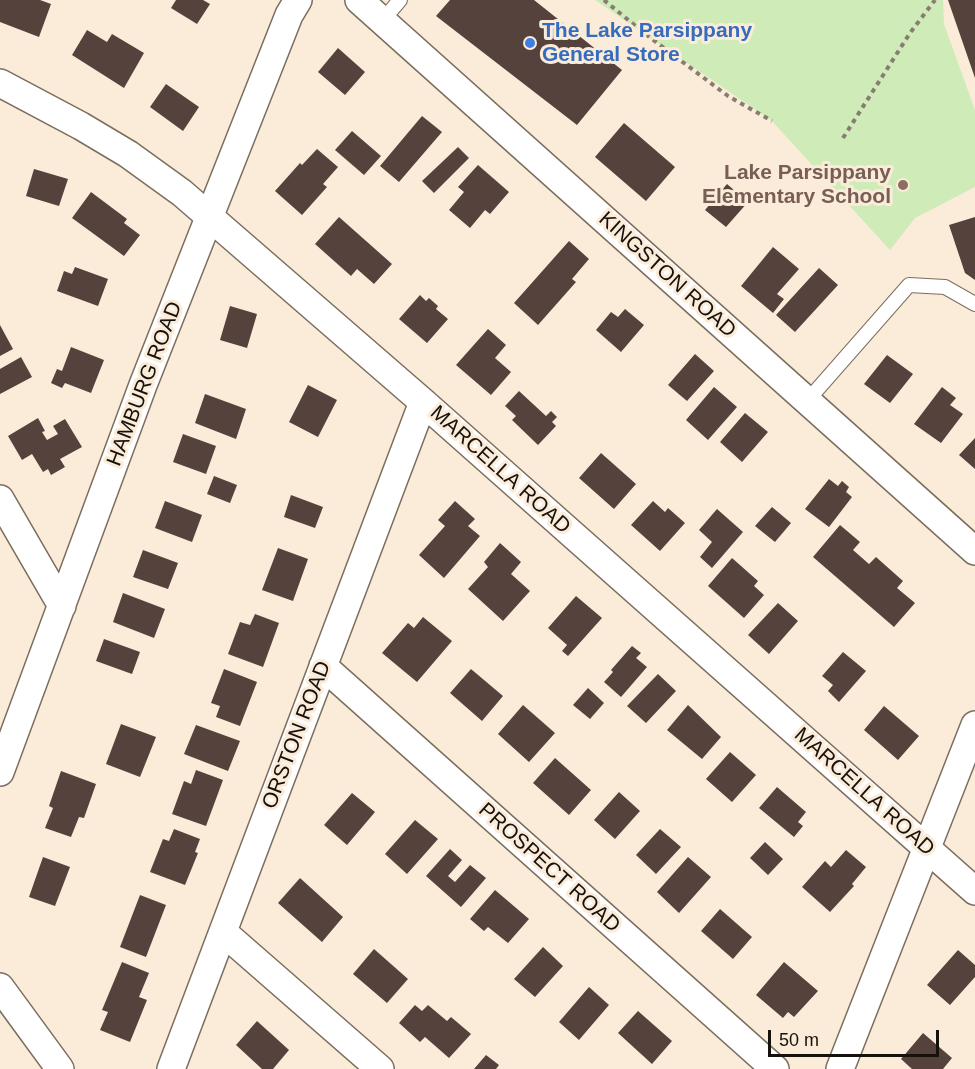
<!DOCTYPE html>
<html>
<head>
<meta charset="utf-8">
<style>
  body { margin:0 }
  #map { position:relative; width:975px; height:1069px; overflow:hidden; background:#fbebd9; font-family:Helvetica,sans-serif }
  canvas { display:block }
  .scale { position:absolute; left:768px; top:1030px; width:171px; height:27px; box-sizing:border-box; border:3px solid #16110b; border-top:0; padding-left:8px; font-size:18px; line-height:21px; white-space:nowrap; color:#16110b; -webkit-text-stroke:4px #fbebd9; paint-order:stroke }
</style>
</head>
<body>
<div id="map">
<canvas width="975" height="1069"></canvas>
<div class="scale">50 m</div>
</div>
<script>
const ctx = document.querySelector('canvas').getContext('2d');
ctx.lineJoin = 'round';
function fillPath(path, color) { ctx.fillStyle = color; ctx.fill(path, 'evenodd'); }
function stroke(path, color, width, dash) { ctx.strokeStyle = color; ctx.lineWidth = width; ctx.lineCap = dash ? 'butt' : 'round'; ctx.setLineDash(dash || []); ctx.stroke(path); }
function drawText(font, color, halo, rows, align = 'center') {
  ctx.font = font + ' Helvetica,sans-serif'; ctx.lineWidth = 6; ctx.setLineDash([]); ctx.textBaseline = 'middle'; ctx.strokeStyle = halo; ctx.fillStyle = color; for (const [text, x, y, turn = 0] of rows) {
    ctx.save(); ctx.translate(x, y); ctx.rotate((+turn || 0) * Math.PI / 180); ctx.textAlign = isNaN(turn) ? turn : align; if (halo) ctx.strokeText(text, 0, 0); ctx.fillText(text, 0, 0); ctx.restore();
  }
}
fillPath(new Path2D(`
  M595,0H943L944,24L975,110V187L915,218L890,250L772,121Z`), '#ceebb8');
fillPath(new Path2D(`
  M0,0H40L51,4L39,37L0,22Z
  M176,0H203L210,4L197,24L171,8Z
  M450,0H534L622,70L577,125L436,16Z
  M948,0H975V78Z
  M87,30L107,42L112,34L144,53L124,88L72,55Z
  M338,48L365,72L345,95L318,72Z
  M166,84L199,107L183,131L150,107Z
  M422,116L442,132L399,182L380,166Z
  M624,123L675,167L646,201L595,157Z
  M352,131L381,156L364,175L335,150Z
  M458,147L469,158L434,193L422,181Z
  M317,149L338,167L323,184L327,187L302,215L275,191L300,163L302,165Z
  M478,165L509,192L490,214L485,210L470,228L449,210L464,192L458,187Z
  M34,169L68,179L59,206L26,196Z
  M727,184L748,202L726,227L705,210Z
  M91,192L127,219L124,223L140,235L124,256L72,218Z
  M339,217L392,264L374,284L357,269L351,276L315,244Z
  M975,217V280L965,273L949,225Z
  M569,241L589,259L572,279L576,282L538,325L514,303Z
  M773,247L799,269L777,294L784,299L773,313L741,286Z
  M75,267L108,279L98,306L57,291L64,271L72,274Z
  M819,268L838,285L795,332L776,315Z
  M420,295L426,301L429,298L438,306L436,309L448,319L427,343L399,319Z
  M230,306L257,314L247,348L220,340Z
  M625,309L644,325L621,352L596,330L611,312L618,317Z
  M0,325L13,349L0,356Z
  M488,329L506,345L495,358L511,372L491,395L456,365Z
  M71,347L104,360L91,393L65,383L62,388L51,383L57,369L62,371Z
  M695,354L714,371L687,401L668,385Z
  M887,355L913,374L890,403L864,384Z
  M21,357L32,377L0,394V369Z
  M308,385L337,400L318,437L289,422Z
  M714,387L737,407L708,440L686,420Z
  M942,387L956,398L950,405L963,414L941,443L914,424Z
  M519,391L546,416L551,411L557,417L552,422L556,426L538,445L512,420L516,416L505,406Z
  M205,394L246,409L236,439L195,423Z
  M745,413L768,432L742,462L720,442Z
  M38,418L45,431L42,432L47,440L58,434L53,426L65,419L82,447L60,459L65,467L51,475L48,469L43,472L32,454L22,460L8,436Z
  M183,434L216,446L206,474L173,462Z
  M975,438V469L959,455Z
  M601,453L636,484L614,509L579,478Z
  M214,476L237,485L230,503L207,494Z
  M829,479L838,486L842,481L849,487L846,492L852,497L829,527L805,509Z
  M291,495L323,507L315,528L284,517Z
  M165,501L202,515L192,542L155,528Z
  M455,501L475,519L468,526L480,536L444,578L419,555L445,526L438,520Z
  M653,501L665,512L668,508L685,523L660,551L631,525Z
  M772,507L791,523L775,542L755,526Z
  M717,509L743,532L712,568L700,557L712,542L699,530Z
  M840,525L860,542L853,550L869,564L876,557L903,581L897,588L915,603L894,627L813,557Z
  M500,543L521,562L511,574L530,591L503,621L468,589L488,567L484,562Z
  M278,548L308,559L293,601L262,590Z
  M143,550L178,563L168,589L133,577Z
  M732,558L758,581L754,586L764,595L744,618L708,586Z
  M123,593L165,609L154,638L113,622Z
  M576,596L602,618L568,656L562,651L567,645L548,628Z
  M778,603L798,621L769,654L748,635Z
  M255,614L279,623L263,667L228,654L240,622L250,625Z
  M423,617L452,641L417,682L382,653L408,623L414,628Z
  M104,639L140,652L132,674L96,661Z
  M632,646L641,653L636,658L647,667L621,697L604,682L613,672L611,670Z
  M843,652L866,671L839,702L828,691L833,685L822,676Z
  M224,669L257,682L240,726L216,717L220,706L211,703Z
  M471,669L503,696L482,721L450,693Z
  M658,674L676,691L646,723L627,706Z
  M588,688L604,703L590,719L573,705Z
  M523,705L555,733L529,762L498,734Z
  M688,705L721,737L702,759L667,730Z
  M884,706L919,736L898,760L864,730Z
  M121,724L156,737L140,777L106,764Z
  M196,725L240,741L228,771L184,754Z
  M730,752L756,775L732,802L706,779Z
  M555,758L591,790L569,815L533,783Z
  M196,770L223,780L206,826L172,814L184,781L191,784Z
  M61,771L96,784L84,818L79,817L71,837L45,828L53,808L49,806Z
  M777,787L806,812L798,822L803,826L794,837L759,808Z
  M619,792L640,811L615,839L594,820Z
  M352,793L375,812L347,845L324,825Z
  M415,820L438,839L407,874L385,854Z
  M174,829L200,839L195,852L198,853L185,885L150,872L163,839L169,841Z
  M660,829L681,847L656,874L636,855Z
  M765,842L783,859L768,875L750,858Z
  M450,849L462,860L448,876L455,882L470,865L486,878L461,907L426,876Z
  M846,850L866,867L852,884L854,886L830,912L802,887L825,861L831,867Z
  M43,857L70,867L55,906L29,897Z
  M688,857L711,877L679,913L657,892Z
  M300,878L343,917L322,942L278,903Z
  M495,890L529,919L508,943L488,927L484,931L470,919Z
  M140,895L166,905L146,957L120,947Z
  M720,909L752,937L733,959L701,931Z
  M543,947L563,966L535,997L514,979Z
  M374,949L408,979L387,1003L353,974Z
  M958,950L975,965V977L950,1005L927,985Z
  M122,962L149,973L139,997L147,1000L130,1042L100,1030L108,1012L102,1010Z
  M784,962L818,991L794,1017L788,1012L783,1018L756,995Z
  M589,987L609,1005L579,1040L559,1022Z
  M415,1005L422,1011L428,1005L447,1021L451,1017L471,1034L449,1058L425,1037L420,1042L399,1023Z
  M638,1011L672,1041L652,1064L618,1033Z
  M257,1021L289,1050L273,1069H262L236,1045Z
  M923,1033L952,1058L943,1069H912L901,1059Z
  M486,1055L499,1065L496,1069H474Z`), '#56423d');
const lane = new Path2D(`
  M382,21L400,0
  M808,400L909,285L945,287L975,304`);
const street = new Path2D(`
  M359,0L975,551
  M0,83L81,126L128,154L182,193L423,402L975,891
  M0,499L62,606
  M323,666L775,1069
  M0,772L143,385L289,15L298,0
  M223,932L380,1069
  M0,987L60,1069
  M171,1069L423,402
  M840,1069L975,725`);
stroke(lane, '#7b6e5e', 16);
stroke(street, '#7b6e5e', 30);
stroke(new Path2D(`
  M604,0L644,33L728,96L772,121
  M843,138L910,33L935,0`), '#877d71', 4, [4.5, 4.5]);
stroke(lane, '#fff', 14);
stroke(street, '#fff', 27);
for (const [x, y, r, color] of [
  [530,43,6,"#3f7fe0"],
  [903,185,6,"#8d6e63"]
]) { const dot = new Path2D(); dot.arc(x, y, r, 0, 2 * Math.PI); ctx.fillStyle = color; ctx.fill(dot); stroke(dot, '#fbebd9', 2); }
drawText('bold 21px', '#366cbe', '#fbebd9', [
  ["The Lake Parsippany",542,31],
  ["General Store",542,55]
], 'left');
drawText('bold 21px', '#785e54', '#fbebd9', [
  ["Lake Parsippany",891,173],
  ["Elementary School",891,197]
], 'right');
drawText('21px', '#16110b', '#fbebd9', [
  ["KINGSTON ROAD",667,275,42],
  ["HAMBURG ROAD",145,384,-69],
  ["MARCELLA ROAD",500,470,42],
  ["ORSTON ROAD",297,735,-69],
  ["MARCELLA ROAD",864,792,42],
  ["PROSPECT ROAD",549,868,42]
]);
</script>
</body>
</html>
